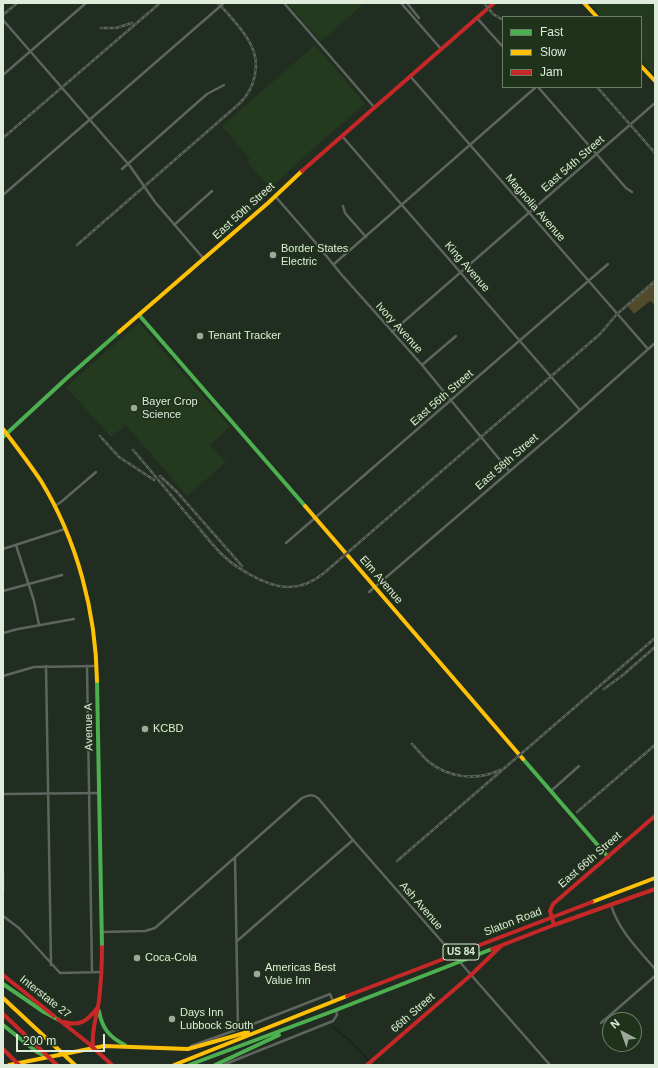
<!DOCTYPE html>
<html>
<head>
<meta charset="utf-8">
<style>
  body { margin:0 }
  #map { position:relative; width:658px; height:1068px; overflow:hidden; background:#222d21; font-family:Helvetica,sans-serif }
  canvas { display:block }
  .frame { position:absolute; inset:0; border:4px solid #dfecdc; pointer-events:none }
  .legend { position:absolute; left:502px; top:16px; width:140px; height:72px; box-sizing:border-box; background:#1f331b; border:1px solid #6c7d68; margin:0; padding:5px 7px; list-style:none; font-size:12px; color:#dfecdc }
  .legend li { display:flex; align-items:center; gap:8px; height:20px }
  .legend b { width:20px; border:1px solid #6c7d68 }
  .north { position:absolute; left:602px; top:1012px; width:40px; height:40px; box-sizing:border-box; background:#1f331b; border:1px solid #6c7d68; border-radius:50%; rotate:319deg; font-size:11px; font-weight:700; line-height:16px; text-align:center; color:#dfecdc }
  .north::after { content:''; display:block; margin:auto; width:14px; height:18px; background:#9da99b; clip-path:polygon(50% 0,100% 100%,50% 72%,0 100%) }
  .scale { position:absolute; left:16px; top:1034px; width:89px; height:18px; box-sizing:border-box; border:2px solid #dfecdc; border-top:0; padding-left:5px; font-size:12px; line-height:14px; white-space:nowrap; color:#dfecdc; -webkit-text-stroke:3px #1f331b; paint-order:stroke }
</style>
</head>
<body>
<div id="map">
<canvas width="658" height="1068"></canvas>
<div class="frame"></div>
<ul class="legend">
<li><b style="height:5px;background:#4caf50"></b>Fast</li>
<li><b style="height:5px;background:#ffc107"></b>Slow</li>
<li><b style="height:5px;background:#c62828"></b>Jam</li>
</ul>
<div class="north">N</div>
<div class="scale">200 m</div>
</div>
<script>
const ctx = document.querySelector('canvas').getContext('2d');
ctx.lineJoin = 'round';
function fillPath(path, color) { ctx.fillStyle = color; ctx.fill(path, 'evenodd'); }
function stroke(path, color, width, dash) { ctx.strokeStyle = color; ctx.lineWidth = width; ctx.lineCap = dash ? 'butt' : 'round'; ctx.setLineDash(dash || []); ctx.stroke(path); }
function drawText(font, color, halo, rows, align = 'center') {
  ctx.font = font + ' Helvetica,sans-serif'; ctx.lineWidth = 3.5; ctx.setLineDash([]); ctx.textBaseline = 'middle'; ctx.strokeStyle = halo; ctx.fillStyle = color; for (const [text, x, y, turn = 0] of rows) {
    ctx.save(); ctx.translate(x, y); ctx.rotate((+turn || 0) * Math.PI / 180); ctx.textAlign = isNaN(turn) ? turn : align; if (halo) ctx.strokeText(text, 0, 0); ctx.fillText(text, 0, 0); ctx.restore();
  }
}
fillPath(new Path2D(`
  M291,3H365L321,41L289,5Z
  M590,3H655V75L641,60V17H602Z
  M315,45L365,104L318,144L271,188L247,162L250,159L222,126Z
  M139,323L230,427L210,445L226,462L187,496L126,425L111,437L66,387Z`), '#243a1e');
fillPath(new Path2D(`
  M655,281V305L650,301L634,314L627,305Z`), '#524a2b');
stroke(new Path2D(`
  M332,1026L350,1041L369,1061
  M371,1064L372,1065`), '#031e1c', 1);
stroke(new Path2D(`
  M284,3L374,107
  M401,3L441,49
  M407,3L419,18
  M477,18L503,47
  M3,20L130,166L155,202L204,259
  M3,75L86,3
  M410,76L648,349
  M538,87L626,188L632,192
  M342,136L579,409
  M122,169L207,94L224,85
  M3,195L224,3
  M275,196L315,242L341,274L422,365L509,471
  M343,206L345,213L366,237
  M174,225L212,191
  M334,264L536,87
  M392,332L655,103
  M422,365L456,336
  M55,506L61,502L96,472
  M286,543L608,264
  M16,545L34,601L39,625
  M3,549L65,529
  M3,591L62,575
  M369,592L560,428L655,343
  M3,633L18,629L74,619
  M46,666L51,965
  M87,666L92,972
  M3,676L34,667L97,666
  M551,791L579,766
  M3,794L99,793
  M235,857L238,1029
  M3,872V891
  M611,905C619,931 638,949 655,969
  M3,916L19,928L60,973L102,972
  M101,932L145,931L155,928L302,798C308,795 312,794 318,798L353,840L550,1065
  M237,941L353,840
  M601,1023L655,976
  M191,1046L253,1024L330,994L333,1001
  M223,1065L333,1021L337,1015L336,1010`), '#5e645f', 2.5);
stroke(new Path2D(`
  M139,315L305,506
  M3,437L69,376L119,332
  M97,681L102,947
  M523,759L608,857
  M3,984L44,1012L59,1020
  M99,1011C102,1028 109,1037 125,1045
  M3,1025L37,1052L45,1056
  M189,1065L336,1010L492,949
  M215,1065L279,1035`), '#4caf50', 4);
stroke(new Path2D(`
  M584,3L597,17
  M641,66L655,81
  M119,332L268,203L302,171
  M3,429C16,446 29,463 41,481C77,540 96,612 97,681
  M305,506L523,759
  M592,902L655,878
  M3,998L75,1065
  M9,1065L104,1046L188,1049L248,1032
  M174,1065L347,996`), '#ffc107', 4);
stroke(new Path2D(`
  M302,171L494,3
  M554,925L550,911L553,904L655,816
  M492,949L554,925L655,889
  M3,975L54,1016
  M347,996L592,902
  M3,1014L57,1065
  M58,1019L88,1043L112,1065
  M64,1022C81,1027 88,1020 98,1007
  M93,1047C91,1031 97,1016 99,1000C101,983 102,965 102,947
  M3,1049L19,1065
  M367,1065L471,975L501,946`), '#c62828', 4);
const rail = new Path2D(`
  M484,3L493,14L503,20
  M3,15L17,3
  M101,28H116L132,23
  M597,87L655,153
  M3,138L160,3
  M77,245L240,103C255,88 261,64 251,45C245,31 229,15 218,3
  M100,436L119,457L154,480
  M133,450C153,473 172,497 192,520C203,532 213,547 226,558C233,565 241,569 249,574C275,589 299,594 324,573L600,334L617,314L655,281
  M160,476L177,492L242,566
  M604,689L623,675L655,647
  M412,744C418,750 423,757 429,762C449,778 477,781 500,770
  M577,812L655,745
  M397,861L655,638`);
stroke(rail, '#5e655d', 2.5);
stroke(rail, '#1f331b', 1, [3]);
for (const [x, y, r, color] of [
  [273,255,4,"#9da99b"],
  [200,336,4,"#9da99b"],
  [134,408,4,"#9da99b"],
  [145,729,4,"#9da99b"],
  [137,958,4,"#9da99b"],
  [257,974,4,"#9da99b"],
  [172,1019,4,"#9da99b"]
]) { const dot = new Path2D(); dot.arc(x, y, r, 0, 2 * Math.PI); ctx.fillStyle = color; ctx.fill(dot); stroke(dot, '#1f331b', 1.5); }
for (const [x, y, w] of [
  [461,952,36]
]) { const box = new Path2D(); box.roundRect(x - w / 2, y - 8, w, 16, 3); ctx.fillStyle = '#1f331b'; ctx.fill(box); stroke(box, '#dfecdc', 1); }
drawText('bold 10px', '#dfecdc', null, [
  ["US 84",461,952]
]);
drawText('11px', '#dfecdc', '#1f331b', [
  ["East 54th Street",573,164,-41],
  ["Magnolia Avenue",535,208,49],
  ["East 50th Street",244,211,-42],
  ["King Avenue",467,267,49],
  ["Ivory Avenue",399,328,48],
  ["East 56th Street",442,398,-41],
  ["East 58th Street",507,462,-41],
  ["Elm Avenue",381,580,49],
  ["Avenue A",89,727,-91],
  ["East 66th Street",590,860,-41],
  ["Ash Avenue",421,906,49],
  ["Slaton Road",513,922,-21],
  ["Interstate 27",45,997,38],
  ["66th Street",413,1013,-41]
]);
drawText('11px', '#dfecdc', '#1f331b', [
  ["Border States",281,249],
  ["Electric",281,262],
  ["Tenant Tracker",208,336],
  ["Bayer Crop",142,402],
  ["Science",142,415],
  ["KCBD",153,729],
  ["Coca-Cola",145,958],
  ["Americas Best",265,968],
  ["Value Inn",265,981],
  ["Days Inn",180,1013],
  ["Lubbock South",180,1026]
], 'left');
</script>
</body>
</html>
